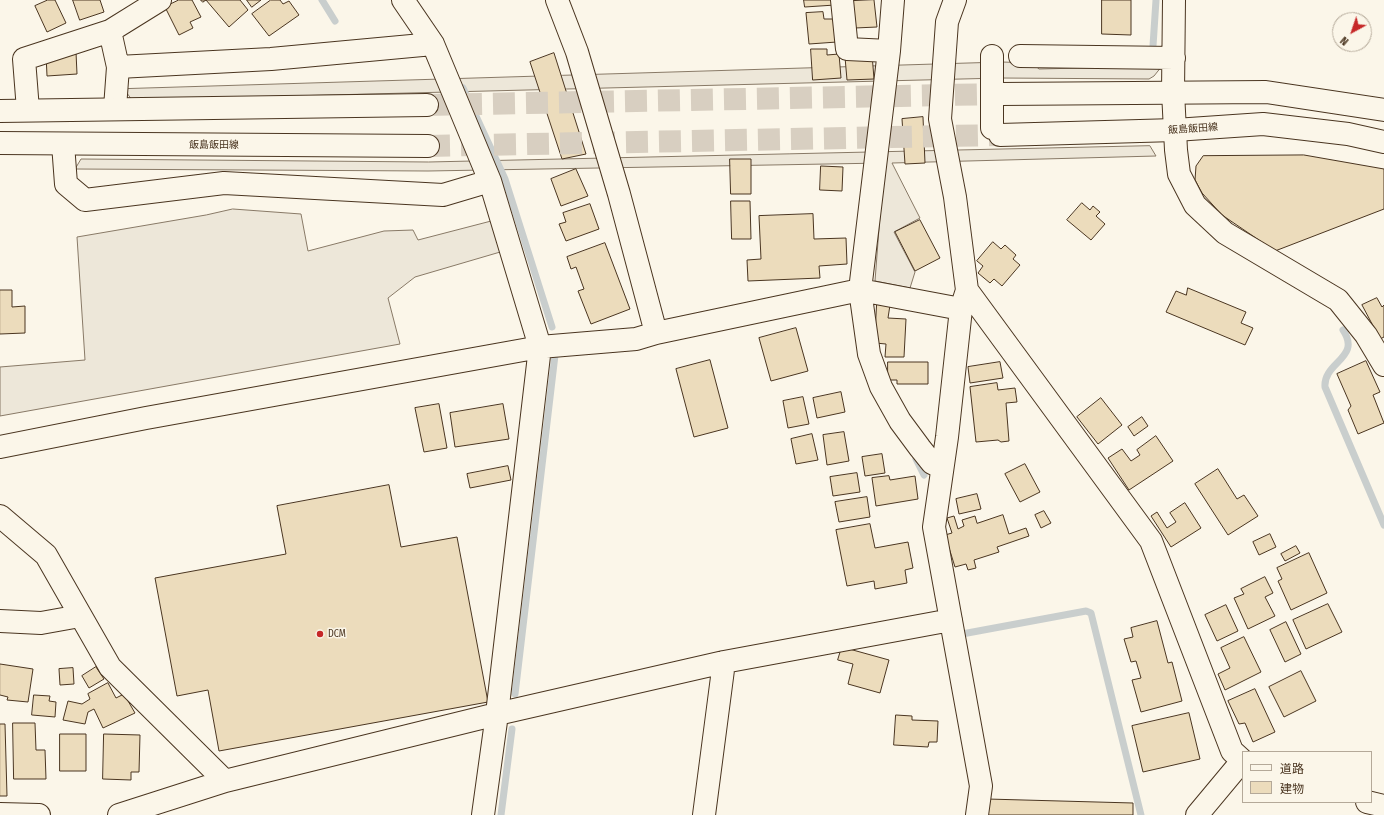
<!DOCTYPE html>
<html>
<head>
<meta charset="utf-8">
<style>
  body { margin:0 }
  #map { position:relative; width:1384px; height:815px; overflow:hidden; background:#fbf6e9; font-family:"Fira Sans Condensed","Noto Sans JP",sans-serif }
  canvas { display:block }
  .legend { position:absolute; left:1242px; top:751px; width:130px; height:52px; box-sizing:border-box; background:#fbf6e9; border:1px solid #b4a999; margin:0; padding:5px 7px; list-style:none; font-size:12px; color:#4a3520 }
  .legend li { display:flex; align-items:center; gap:8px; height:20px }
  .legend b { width:20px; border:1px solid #b4a999 }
  .north { position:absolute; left:1332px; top:12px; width:40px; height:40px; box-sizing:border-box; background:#fbf6e9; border:1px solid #b4a999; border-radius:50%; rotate:220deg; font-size:11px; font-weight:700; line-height:16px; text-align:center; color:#4a3520 }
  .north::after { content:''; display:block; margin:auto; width:14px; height:18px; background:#c62828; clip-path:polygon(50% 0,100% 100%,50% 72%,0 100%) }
</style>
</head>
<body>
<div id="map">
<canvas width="1384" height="815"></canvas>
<ul class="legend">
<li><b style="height:5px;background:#fbf6e9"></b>道路</li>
<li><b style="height:11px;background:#ecdcbc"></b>建物</li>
</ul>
<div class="north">N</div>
</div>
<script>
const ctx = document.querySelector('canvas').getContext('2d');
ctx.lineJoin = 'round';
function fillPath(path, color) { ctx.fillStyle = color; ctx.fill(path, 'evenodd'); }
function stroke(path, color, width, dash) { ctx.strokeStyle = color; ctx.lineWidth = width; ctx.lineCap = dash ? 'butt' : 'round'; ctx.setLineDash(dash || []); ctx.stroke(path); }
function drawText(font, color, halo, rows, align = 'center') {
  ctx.font = font + ' "Fira Sans Condensed","Noto Sans JP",sans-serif'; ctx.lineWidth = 3; ctx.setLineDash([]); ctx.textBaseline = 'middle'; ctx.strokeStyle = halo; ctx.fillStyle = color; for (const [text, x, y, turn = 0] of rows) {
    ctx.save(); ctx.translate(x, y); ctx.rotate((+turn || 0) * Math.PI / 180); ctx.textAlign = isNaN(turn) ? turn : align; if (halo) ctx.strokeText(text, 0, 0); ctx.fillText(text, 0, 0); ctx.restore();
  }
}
const parking = new Path2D(`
  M1002,62L1032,63L1039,69L1162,66L1154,76L1149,79L1001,78L132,100L124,89Z
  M1150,146L1156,156L892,163L920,218L894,232L915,272L910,288L875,281L884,163L428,171L75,169L81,159L428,162Z
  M233,209L301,214L308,251L384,231L413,230L418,240L495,220L507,250L415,277L388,298L400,344L0,416V367L85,360L77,237L206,215Z`);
fillPath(parking, '#ede7d9');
stroke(parking, '#887966', 1);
stroke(new Path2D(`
  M322,0L335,21
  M1153,46L1156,0
  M463,88L505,179L552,327
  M1343,330C1362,358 1323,362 1325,387L1384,525
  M916,459L924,475
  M962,634L1086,611L1091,613L1141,815
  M515,694L555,355
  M501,815L512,729`), '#c9cecd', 7);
const building = new Path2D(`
  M48,0H55L66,23L47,32L35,6Z
  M73,0H100L104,12L80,20Z
  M179,0H192L201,17L190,22L193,28L179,35L165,7Z
  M201,0H240L248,10L229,27L206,0L203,2Z
  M247,0H261L252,7Z
  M271,0H280L283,4L289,1L299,15L269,36L252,14Z
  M804,0H834L835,5L805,7Z
  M874,0L877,27L855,28L853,1Z
  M1102,0H1131V35L1102,34Z
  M823,12L824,19H835L837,42L809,44L806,13Z
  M811,49H827V55L839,54L841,78L813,80Z
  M76,52L77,74L47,76L46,54Z
  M554,53L586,154L562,159L530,62Z
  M872,54L874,79L847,80L845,57Z
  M923,117L925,163L905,164L902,119Z
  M1304,155L1384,169V209L1275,251L1222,215L1202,193L1195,180L1196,166L1203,156Z
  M730,159H751V194H731Z
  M821,166L843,167L842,191L820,190Z
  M576,169L588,196L561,206L551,179Z
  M731,201H750L751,239H732Z
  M1082,203L1090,210L1093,206L1100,212L1096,216L1105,224L1091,240L1067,220Z
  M590,204L599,229L566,241L559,224L566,222L563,213Z
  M813,214L814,239L846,238L847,264L819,266L820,278L748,281L747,260L761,259L759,216Z
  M920,220L940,258L915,271L895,232Z
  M993,242L1001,249L1005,245L1016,255L1013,259L1020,265L1002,286L994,279L990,283L978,273L983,266L977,261Z
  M605,243L630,309L591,324L578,291L584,289L576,267L571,269L567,257Z
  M1188,288L1246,312L1241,323L1253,328L1245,345L1166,312L1176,291L1186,295Z
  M0,290H12V307L25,306V333L0,334Z
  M1377,298L1382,307L1384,305V337L1380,339L1362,305Z
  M877,304L890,305L888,318L906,319L904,357H885L886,344L875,343Z
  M796,328L808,371L771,381L759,338Z
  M710,360L728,428L694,437L676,369Z
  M1366,361L1380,392L1373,395L1384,423L1358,434L1348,410L1351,406L1337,374Z
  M888,362H928V384H897V380H888Z
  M1000,362L1003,378L970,383L968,367Z
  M997,383L998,390L1015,388L1017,402L1006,403L1009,441L1001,442L998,440L976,442L970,387Z
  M841,392L845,412L817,418L813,398Z
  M803,397L809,424L788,428L783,401Z
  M1101,398L1122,425L1098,444L1077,417Z
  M439,404L447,448L424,452L415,408Z
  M503,404L509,439L455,447L450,413Z
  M1142,417L1148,426L1134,436L1128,427Z
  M844,432L849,461L827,465L823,435Z
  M812,434L818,460L796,464L791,439Z
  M1156,436L1173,461L1129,490L1108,458L1122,449L1131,461L1140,455L1137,450Z
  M882,454L885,473L865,476L862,457Z
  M1025,464L1040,492L1020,502L1005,474Z
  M508,466L511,480L470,488L467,474Z
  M1218,469L1237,499L1244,495L1258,516L1228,535L1195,484Z
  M857,473L860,492L833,496L830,477Z
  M889,476L890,480L915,476L918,499L876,506L872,478Z
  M389,485L401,547L457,537L488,702L219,751L208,690L177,696L155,578L286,554L277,506Z
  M977,494L981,509L959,514L956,499Z
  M867,497L870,517L839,522L835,502Z
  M1185,503L1201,528L1171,547L1151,516L1157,512L1167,528L1176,522L1170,513Z
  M1044,511L1051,523L1041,528L1035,515Z
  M1003,515L1009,534L1026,528L1029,536L997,547L999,552L974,560L976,568L968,570L966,564L955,567L945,535L952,533L947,518L954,516L958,529L964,526L962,520L975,516L977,523Z
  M870,524L875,548L908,542L913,568L905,570L907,583L875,589L874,581L847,586L836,530Z
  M1270,534L1276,547L1259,555L1253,542Z
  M1296,546L1300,553L1285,561L1281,554Z
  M1309,553L1327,593L1291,610L1278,581L1282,579L1277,568Z
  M1265,577L1273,593L1265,597L1275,616L1248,629L1234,598L1244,594L1241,589Z
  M1328,604L1342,632L1306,649L1293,620Z
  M1226,605L1238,631L1217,641L1205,615Z
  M1157,621L1168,663L1172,662L1182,701L1141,712L1132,680L1141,678L1136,661L1131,662L1124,639L1133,637L1131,628Z
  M1286,622L1301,654L1285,662L1270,630Z
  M1244,637L1261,672L1225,690L1218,674L1230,668L1221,648Z
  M842,647L889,660L880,693L848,684L853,664L838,660Z
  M0,664L33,669L28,702L7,700L8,697L0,695Z
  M96,667L104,679L89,688L82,676Z
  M73,668L74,684L60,685L59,669Z
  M1301,671L1316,701L1284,717L1269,687Z
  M108,683L116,698L124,694L135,713L103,728L94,709L88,712L85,724L63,720L68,701L82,704L90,699L88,694Z
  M1255,689L1275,732L1253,742L1245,723L1239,724L1228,701Z
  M34,695L50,696L49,701L56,702L55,717L32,715Z
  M1189,713L1200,759L1143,772L1132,726Z
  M896,715L912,716V720L938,721L937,742H929L928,747L894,745Z
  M13,723H35L36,750H45L46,779H14Z
  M0,724H5L7,796H0Z
  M60,734H86V771H60Z
  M104,734L140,735L139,772H131V780L103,779Z
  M987,799L1133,803V815H987Z`);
fillPath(building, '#ecdcbc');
stroke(building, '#4a3520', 1);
stroke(new Path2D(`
  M427,105L1000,94
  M428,146L1000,135`), '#d8cfc1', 22, [22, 11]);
const minor = new Path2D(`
  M403,0L433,44L490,181L540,347L497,714L483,815
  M557,0L577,52L619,194L656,333
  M842,0L847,49L889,51
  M893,0L889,51L860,290L869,354L881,387L900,421L920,448L932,463L942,468
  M955,0L947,22L940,119L955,197L967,290L961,309L947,437L934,527L981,786L977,815
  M1174,0L1173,92L1176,150L1179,174L1195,205L1225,233L1338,300L1366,335L1384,365
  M110,31L118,67
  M1020,56L1174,58
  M115,108L118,67L271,59L433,44
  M28,110L24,59L110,31L160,0
  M992,128V56
  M63,144L66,184L85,200L224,183L443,195L490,181
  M967,290L1151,541L1232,751L1243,761
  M0,447L146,418L540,347L636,339L656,333L860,290L961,309
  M0,516L46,555L110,667L225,781
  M0,621L41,623L80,616
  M1367,802L1384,806
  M0,814L39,815
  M119,815L225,781L497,714L724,662L951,620
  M704,815L724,662
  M1197,815L1242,761`);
const major = new Path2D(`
  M1000,94L1266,92L1384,110
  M0,111L427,105
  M1000,135L1175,130L1263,124L1348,134L1384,142
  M0,143L428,146`);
stroke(minor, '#4a3520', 24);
stroke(major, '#4a3520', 24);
stroke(minor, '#fbf6e9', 22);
stroke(major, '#fbf6e9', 22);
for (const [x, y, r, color] of [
  [320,634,4,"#c62828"]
]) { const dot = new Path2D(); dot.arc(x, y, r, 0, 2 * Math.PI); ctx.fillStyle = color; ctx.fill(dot); stroke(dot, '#fbf6e9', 1.5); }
drawText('10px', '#4a3520', '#fbf6e9', [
  ["飯島飯田線",1193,129,-4],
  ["飯島飯田線",214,145]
]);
drawText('10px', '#4a3520', '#fbf6e9', [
  ["DCM",328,634]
], 'left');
</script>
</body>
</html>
